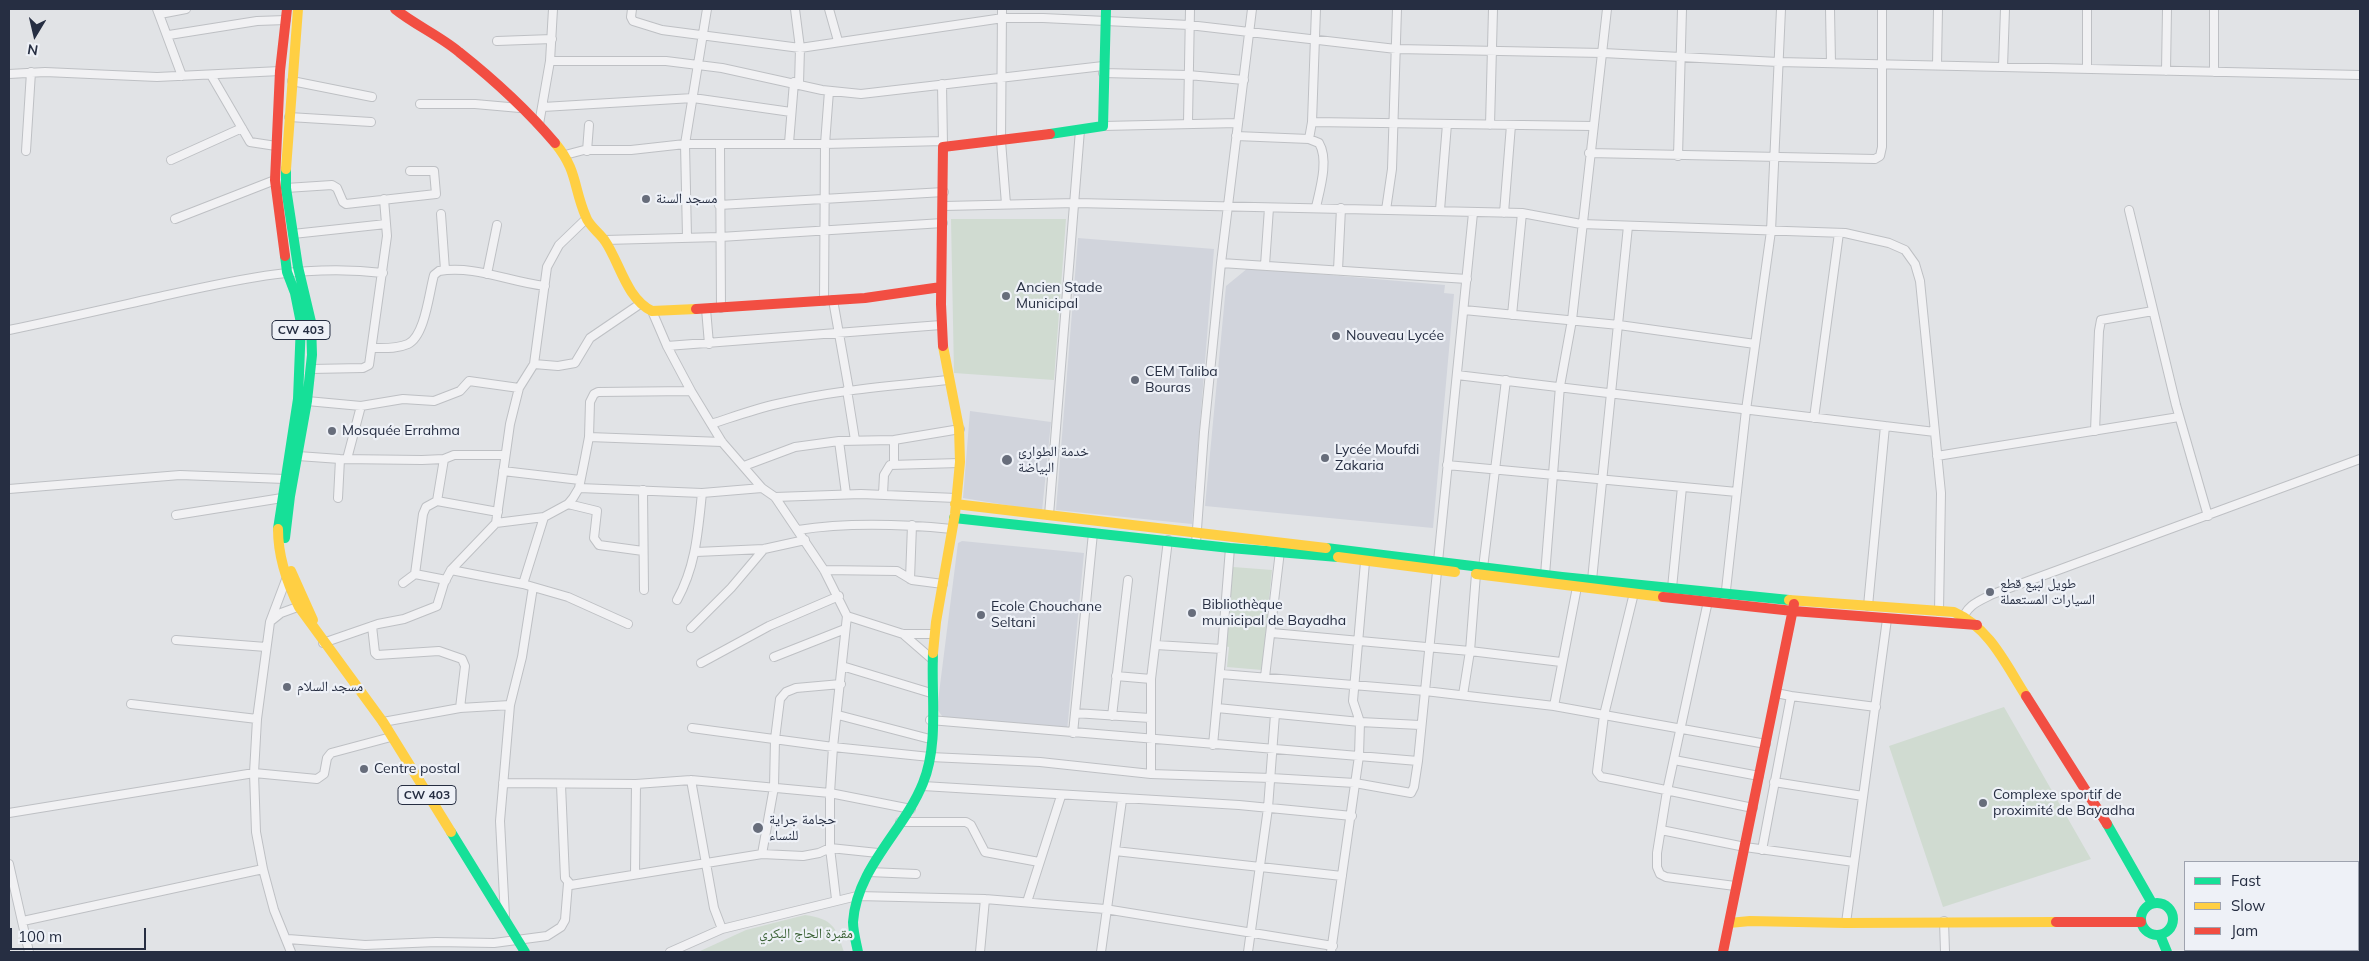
<!DOCTYPE html>
<html>
<head>
<meta charset="utf-8">
<style>
  body { margin:0 }
  #map { position:relative; width:2369px; height:961px; overflow:hidden; background:#e1e3e6; font-family:Mulish,sans-serif }
  canvas { display:block }
  .frame { position:absolute; inset:0; border:10px solid #262e42; pointer-events:none }
  .legend { position:absolute; left:2184px; top:861px; width:175px; height:90px; box-sizing:border-box; background:#eef1f7; border:1px solid #9ea3af; margin:0; padding:6px 9px; list-style:none; font-size:15px; color:#262e42 }
  .legend li { display:flex; align-items:center; gap:10px; height:25px }
  .legend b { width:25px; border:1px solid #9ea3af }
  .north { position:absolute; left:10px; top:10px; width:50px; height:50px; -webkit-text-stroke:4px #eef1f7; paint-order:stroke; rotate:189deg; font-size:14px; font-weight:700; line-height:20px; text-align:center; color:#262e42 }
  .north::after { content:''; display:block; margin:auto; width:18px; height:22px; background:#262e42; clip-path:polygon(50% 0,100% 100%,50% 72%,0 100%) }
  .scale { position:absolute; left:10px; top:928px; width:136px; height:22px; box-sizing:border-box; border:2px solid #262e42; border-top:0; padding-left:6px; font-size:15px; line-height:18px; white-space:nowrap; color:#262e42; -webkit-text-stroke:4px #eef1f7; paint-order:stroke }
</style>
</head>
<body>
<div id="map">
<canvas width="2369" height="961"></canvas>
<div class="frame"></div>
<ul class="legend">
<li><b style="height:6px;background:#16e098"></b>Fast</li>
<li><b style="height:6px;background:#ffcf43"></b>Slow</li>
<li><b style="height:6px;background:#f24e42"></b>Jam</li>
</ul>
<div class="north">N</div>
<div class="scale">100 m</div>
</div>
<script>
const ctx = document.querySelector('canvas').getContext('2d');
ctx.lineJoin = 'round';
function fillPath(path, color) { ctx.fillStyle = color; ctx.fill(path, 'evenodd'); }
function stroke(path, color, width, dash) { ctx.strokeStyle = color; ctx.lineWidth = width; ctx.lineCap = dash ? 'butt' : 'round'; ctx.setLineDash(dash || []); ctx.stroke(path); }
function drawText(font, color, halo, rows, align = 'center') {
  ctx.font = font + ' Mulish,"Noto Naskh Arabic",sans-serif'; ctx.lineWidth = 4.5; ctx.setLineDash([]); ctx.textBaseline = 'middle'; ctx.strokeStyle = halo; ctx.fillStyle = color; for (const [text, x, y, turn = 0] of rows) {
    ctx.save(); ctx.translate(x, y); ctx.rotate((+turn || 0) * Math.PI / 180); ctx.textAlign = isNaN(turn) ? turn : align; if (halo) ctx.strokeText(text, 0, 0); ctx.fillText(text, 0, 0); ctx.restore();
  }
}
fillPath(new Path2D(`
  M1078,238L1214,249L1192,524L1056,510Z
  M1248,268L1445,285L1444,293L1454,294L1433,528L1205,506L1226,286Z
  M970,411L1051,422L1042,511L963,498Z
  M962,541L1084,553L1067,731L944,719L937,709L958,543Z`), '#d1d4dc');
fillPath(new Path2D(`
  M951,219H1066L1054,380L954,373Z
  M1233,567L1272,570L1262,670L1227,667L1229,647L1224,646Z
  M2004,707L2091,859L1943,907L1889,746Z
  M805,915C833,919 836,927 844,952H698L746,930Z`), '#d0dbd1');
const street = new Path2D(`
  M157,9L182,76
  M632,9L631,17L633,21L662,30L800,48L1003,18H1043L1189,25L1396,49L1603,53L1778,62L2360,75
  M795,9L800,48L799,84
  M829,9L838,41
  M1002,9L1001,141L1006,204
  M1830,9L1831,63
  M2087,9V69
  M160,14L186,9
  M169,35L257,21L286,20
  M497,41L552,39
  M550,61H666L722,68L822,90L861,94L1103,66
  M1937,65L1938,9
  M2003,67L2005,9
  M2166,71L2167,9
  M2214,72V9
  M1103,73L1188,75L1244,80
  M9,74L45,72L157,77L280,71
  M211,75L250,142L276,146
  M292,81L372,97
  M942,84L943,145
  M420,104H475L520,108
  M543,107L693,98L791,112
  M289,117L371,122
  M1188,122L1190,9
  M1312,122L1592,126
  M539,124L550,61L553,9
  M1490,125L1493,9
  M1103,126L1238,123
  M1236,136L1309,139L1319,143C1329,160 1320,189 1316,207
  M1309,139L1312,122L1316,9
  M789,143L794,82
  M720,145L721,308
  M26,151L31,72
  M587,151L589,125
  M1589,153L1875,159L1880,156L1882,147V9
  M565,155L584,150H631L685,144H825L943,141
  M1678,156L1682,9
  M171,160L242,128
  M286,188L332,185L337,188L343,202L346,204L436,194L434,171H410
  M719,205L944,192
  M944,206L1076,203L1522,213L1581,224L1845,233L1889,243L1905,250L1915,264L1920,281L1941,493L1939,611
  M1386,210L1392,169L1397,9
  M1440,210L1447,124
  M2129,210L2176,405L2208,516
  M1504,213L1511,125
  M441,214L445,270
  M175,219L275,180
  M293,234L386,224
  M687,237L685,144L707,9
  M605,240L720,237L943,223
  M1221,263L1467,279
  M1265,265L1269,208
  M1338,270L1341,208
  M487,274L497,225
  M833,300L849,390
  M824,301L825,144L829,91
  M706,309L709,344
  M1464,310L1619,325L1755,344
  M652,311L667,346L691,391L722,442L762,488L775,497L824,570L847,616L833,747L830,793V848L836,899
  M1512,315L1522,213
  M9,330C57,320 105,309 154,298C231,281 303,263 383,273
  M667,346L941,325
  M372,348C384,348 397,349 408,344C425,336 429,293 434,275L439,271C475,265 509,282 545,286
  M534,364L558,366L575,363L590,338L640,304
  M311,369L363,368L369,365L387,236L384,199
  M1457,375L1935,432
  M847,390L855,440
  M307,401L361,406L403,399L434,401L460,391L469,381L519,388
  M1814,418L1839,233
  M711,424C733,417 755,409 777,404C834,390 891,386 948,380
  M2095,431L2099,331L2101,320L2153,311
  M589,437L722,442
  M894,440V464
  M839,441L846,494
  M298,456L340,459L422,460L444,459L454,455H505
  M1937,456L2179,417
  M347,459L361,406
  M444,459L437,501L426,507L423,514L415,574L446,580
  M1447,465L1737,492
  M744,466L795,447L839,441L894,440L960,429
  M503,471L580,480
  M579,488L702,493L762,488
  M9,489L180,475L285,479
  M643,490L644,590
  M883,494L884,475L890,465L959,463
  M775,497L861,494L956,498
  M338,498L340,459
  M437,501L498,512
  M568,504L597,511L594,538L599,545L643,551
  M176,515L282,498
  M1049,515L1080,130
  M496,523L510,424L519,388L534,364L547,267L559,245L586,219
  M798,530C849,522 900,524 952,529
  M1196,543L1204,432L1221,263L1252,9
  M696,552L764,549L805,540
  M1483,568L1506,380
  M451,570L523,584L568,597L628,624
  M824,570L897,571L912,580L943,584
  M1545,575L1560,386L1572,320L1607,9
  M287,577L270,622L257,719L254,773L256,832L263,869L274,910L291,952
  M910,579L912,525
  M1592,580L1628,226
  M403,583L415,574
  M523,584L544,517
  M1672,588L1682,487
  M1634,593L1604,715L1597,772L1601,777L1612,779L1753,808
  M1725,599L1746,410L1771,231L1781,9
  M677,600C696,566 698,531 702,493
  M1708,601L1667,791L1657,853V867L1660,874L1666,877L1735,886
  M1868,606L1885,426
  M847,616L903,634H934
  M271,621L281,613L303,605
  M1962,622C1966,605 1979,601 1993,594L2360,459
  M372,626L375,653L377,655L439,651L462,659L465,666L460,708
  M691,628L731,588L764,549
  M1272,633L1470,651L1561,662
  M903,634L933,660
  M176,640L266,647
  M323,643L378,624L404,619L437,606L444,583L451,570L496,523L544,517L568,504L573,498L579,488L585,458L589,437L590,402L594,394L598,392L691,391
  M1156,645L1222,649L1213,745
  M1222,649L1230,548
  M774,657L845,629
  M701,663L769,626L839,596
  M842,666L931,693
  M1221,674L1425,691L1554,706L1577,587
  M1116,676L1151,679
  M1265,677L1280,551
  M1463,695L1470,651L1476,574
  M1791,696L1876,707
  M131,704L257,719
  M1554,706L1766,744
  M1217,708L1360,722L1420,725
  M1075,713L1150,718
  M838,715L930,739
  M1112,716L1128,580
  M930,720C1093,734 1255,747 1418,761
  M383,722L460,708L510,705
  M692,728L833,747L930,757L1040,762L1151,774L1271,778L1355,783L1411,793L1414,787L1418,761L1473,213
  M1073,733L1093,533
  M1674,760L1759,776
  M1151,774V679L1168,540
  M691,780L714,908L722,929
  M1774,782L1863,796
  M503,783L636,784L691,780L830,793L911,809
  M561,785L565,878L571,885L762,854L803,856L819,853L830,848L878,853
  M923,786L1239,805L1352,816
  M9,813L254,773L317,779L324,774L327,758L331,753L391,737
  M900,822H966L971,825L985,852L1039,862
  M1661,830L1745,847L1854,862
  M1762,850L1791,696L1776,693
  M1115,851L1342,876
  M762,854L774,787L775,739L780,699L786,692L796,688L841,684
  M9,864L29,952
  M869,872L916,874
  M635,874L636,784
  M1027,902L1061,796
  M505,917L500,821L510,705L522,657L533,587
  M23,921L263,869
  M1944,921L1945,952
  M1846,923L1887,619
  M288,939L365,945L436,942L494,943L547,936L561,927L565,920L568,883
  M670,952L722,929L857,896L985,899L1105,909L1333,946
  M980,952L985,899
  M1101,952L1122,800
  M1248,952L1268,808L1275,714
  M1331,952L1359,756L1360,722L1353,701L1365,562`);
stroke(street, '#bec0c4', 10);
stroke(street, '#f1f1f3', 8);
stroke(new Path2D(`
  M1050,134L1103,126L1106,9
  M954,518L1230,548L1338,557
  M278,529L298,399L301,323L295,293L287,272L285,256
  M285,538L290,496L307,401L312,355L311,322L298,267L286,188V169
  M1326,548L1562,577L1789,600
  M2107,824L2152,903
  M451,832L525,952
  M2141 919a16 16 0 1 1 32 0a16 16 0 1 1-32 0Z
  M2358,913H2360
  M2160,935L2167,952
  M858,952C856,942 853,931 853,922C857,867 904,831 923,783C939,744 931,695 933,653`), '#16e098', 10);
stroke(new Path2D(`
  M555,143C578,171 573,187 586,217C589,226 600,233 605,241C620,263 626,298 652,311L696,309
  M286,169L298,9
  M955,504L1326,548
  M278,529C278,556 287,583 299,607L383,722L451,832
  M1338,557L1455,572
  M291,571L313,620
  M1476,574L1663,597
  M1789,600L1954,612C1990,628 2006,665 2026,696
  M933,653L936,622L955,514L960,462L959,428L943,346
  M1729,923L1750,921L1846,923L2056,922`), '#ffcf43', 10);
stroke(new Path2D(`
  M395,9C415,25 440,36 459,52C493,79 527,110 555,143
  M285,256L275,180L280,71L287,9
  M696,309L865,298L941,287
  M943,346L941,304L943,147L1050,134
  M1663,597L1793,611L1977,625
  M2026,696L2107,824
  M2056,922H2141
  M1723,952L1794,604`), '#f24e42', 10);
for (const [x, y, r, color] of [
  [646,199,5,"#676d7b"],
  [1006,296,5,"#676d7b"],
  [1336,336,5,"#676d7b"],
  [1135,380,5,"#676d7b"],
  [332,431,5,"#676d7b"],
  [1325,458,5,"#676d7b"],
  [1007,460,6,"#676d7b"],
  [1990,592,5,"#676d7b"],
  [1192,613,5,"#676d7b"],
  [981,615,5,"#676d7b"],
  [287,687,5,"#676d7b"],
  [364,769,5,"#676d7b"],
  [1983,803,5,"#676d7b"],
  [758,828,6,"#676d7b"]
]) { const dot = new Path2D(); dot.arc(x, y, r, 0, 2 * Math.PI); ctx.fillStyle = color; ctx.fill(dot); stroke(dot, '#eef1f7', 2); }
for (const [x, y, w] of [
  [301,330,58],
  [427,795,58]
]) { const box = new Path2D(); box.roundRect(x - w / 2, y - 9.5, w, 19, 4); ctx.fillStyle = '#eef1f7'; ctx.fill(box); stroke(box, '#262e42', 1); }
drawText('bold 12px', '#262e42', null, [
  ["CW 403",301,330],
  ["CW 403",427,795]
]);
drawText('14px', '#262e42', '#eef1f7', [
  ["مسجد السنة",656,199],
  ["Ancien Stade",1016,288],
  ["Municipal",1016,304],
  ["Nouveau Lycée",1346,336],
  ["CEM Taliba",1145,372],
  ["Bouras",1145,388],
  ["Mosquée Errahma",342,431],
  ["Lycée Moufdi",1335,450],
  ["Zakaria",1335,466],
  ["خدمة الطوارئ",1018,452],
  ["البياضة",1018,468],
  ["طويل لبيع قطع",2000,584],
  ["السيارات المستعملة",2000,600],
  ["Bibliothèque",1202,605],
  ["municipal de Bayadha",1202,621],
  ["Ecole Chouchane",991,607],
  ["Seltani",991,623],
  ["مسجد السلام",297,687],
  ["Centre postal",374,769],
  ["Complexe sportif de",1993,795],
  ["proximité de Bayadha",1993,811],
  ["حجامة جراية",769,820],
  ["للنساء",769,836]
], 'left');
drawText('14px', '#375f32', '#eef1f7', [
  ["مقبرة الحاج البكري",806,934]
]);
</script>
</body>
</html>
